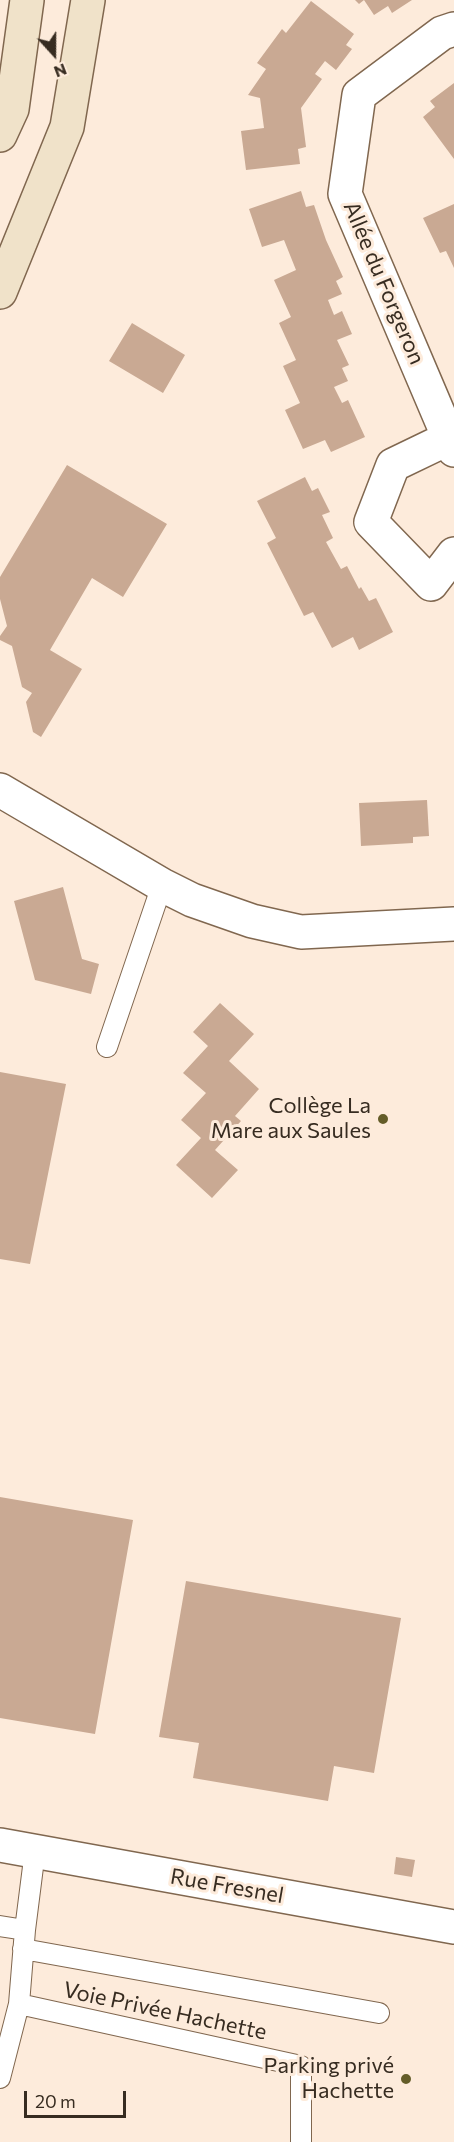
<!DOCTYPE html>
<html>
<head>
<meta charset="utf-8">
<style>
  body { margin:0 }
  #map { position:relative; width:454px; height:2142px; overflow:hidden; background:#fdebdb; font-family:Commissioner,sans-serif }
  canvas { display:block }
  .north { position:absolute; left:24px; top:24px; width:60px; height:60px; -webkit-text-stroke:4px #fdebdb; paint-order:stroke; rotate:159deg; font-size:16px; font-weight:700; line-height:24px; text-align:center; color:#372c21 }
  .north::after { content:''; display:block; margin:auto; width:21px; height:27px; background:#372c21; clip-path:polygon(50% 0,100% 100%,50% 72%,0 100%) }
  .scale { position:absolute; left:24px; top:2091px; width:102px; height:27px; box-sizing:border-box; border:3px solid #372c21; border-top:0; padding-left:8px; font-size:18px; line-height:21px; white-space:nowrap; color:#372c21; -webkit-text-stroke:4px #fdebdb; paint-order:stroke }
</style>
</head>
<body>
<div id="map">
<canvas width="454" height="2142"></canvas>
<div class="north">N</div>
<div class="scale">20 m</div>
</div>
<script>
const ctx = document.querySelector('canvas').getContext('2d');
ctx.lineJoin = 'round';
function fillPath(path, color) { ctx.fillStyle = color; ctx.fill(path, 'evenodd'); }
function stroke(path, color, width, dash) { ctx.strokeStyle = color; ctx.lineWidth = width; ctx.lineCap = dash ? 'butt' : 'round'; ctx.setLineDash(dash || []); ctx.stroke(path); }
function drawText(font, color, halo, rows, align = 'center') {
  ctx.font = font + ' Commissioner,sans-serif'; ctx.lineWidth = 6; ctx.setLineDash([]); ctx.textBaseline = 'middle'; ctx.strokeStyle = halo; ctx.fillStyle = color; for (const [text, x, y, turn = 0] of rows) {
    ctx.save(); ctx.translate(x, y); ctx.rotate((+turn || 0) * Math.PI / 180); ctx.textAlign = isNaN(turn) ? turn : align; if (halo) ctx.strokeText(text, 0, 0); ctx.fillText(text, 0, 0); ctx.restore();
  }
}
fillPath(new Path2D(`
  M355,0H412L392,13L388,6L374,15L364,0L359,4Z
  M311,1L354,34L346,45L352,49L336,70L325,61L315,74L322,79L301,108L306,147L298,149L300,164L246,170L241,131L264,128L260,98L248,95L266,69L257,63L282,29L286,33Z
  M454,83V159L423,117L435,107L430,101Z
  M301,191L306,207L314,205L326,240L343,277L336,281L342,294L328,300L334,315L342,311L352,334L337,340L349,365L342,368L348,381L334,387L342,403L348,400L365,437L331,452L325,440L303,449L285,410L300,403L283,366L296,360L279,323L291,317L274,280L296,270L284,240L262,247L249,209Z
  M454,204V268L446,251L440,253L423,218Z
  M132,323L185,355L163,393L109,361Z
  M67,465L167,524L123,597L92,578L50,650L82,669L41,737L33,732L26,702L32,693L22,687L12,646L0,640V636L7,626L0,599V577Z
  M305,477L312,491L318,488L330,512L322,515L333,538L326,542L341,569L347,566L359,589L361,587L369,601L376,598L393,632L359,650L353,637L332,648L313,612L304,616L267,543L276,538L257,501Z
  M427,800L429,836L413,837V843L361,846L359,803Z
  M63,887L82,959L99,964L91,994L35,980L14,901Z
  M220,1003L254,1034L229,1061L259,1089L235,1116L241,1121L215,1150L238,1170L212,1198L176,1165L201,1138L181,1120L206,1093L183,1073L208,1046L193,1032Z
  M0,1072L66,1084L30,1264L0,1259Z
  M0,1497L133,1520L95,1734L0,1718Z
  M186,1581L401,1618L374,1773L334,1766L328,1801L193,1778L199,1743L159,1737Z
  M396,1857L415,1860L412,1877L394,1874Z`), '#c9a993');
const lane = new Path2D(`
  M107,1047L162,885
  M0,1926L25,1930
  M23,1949L379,2013
  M19,2004L25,1930L35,1851
  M0,2078L19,2004L301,2066V2142`);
const street = new Path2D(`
  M454,29L442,33L359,95L345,194L454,450
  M449,438L393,465L371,522L431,584L454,554
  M0,790L162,885L192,900L252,921L301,932L454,924
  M0,1845L454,1927`);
const secondary = new Path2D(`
  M0,135L12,109L27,0
  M0,292L67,127L88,0`);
stroke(lane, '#80674f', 22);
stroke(street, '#80674f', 36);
stroke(secondary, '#80674f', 36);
stroke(lane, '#fff', 20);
stroke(street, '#fff', 33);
stroke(secondary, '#f0e2c9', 33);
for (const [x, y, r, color] of [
  [383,1119,6,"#645c28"],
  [406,2079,6,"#645c28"]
]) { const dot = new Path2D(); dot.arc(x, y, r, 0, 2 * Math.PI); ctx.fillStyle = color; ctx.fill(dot); stroke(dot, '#fdebdb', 2); }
drawText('22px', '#372c21', '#fdebdb', [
  ["Allée du Forgeron",384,283,67],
  ["Rue Fresnel",227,1886,10],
  ["Voie Privée Hachette",165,2011,12]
]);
drawText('22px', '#372c21', '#fdebdb', [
  ["Collège La",371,1106],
  ["Mare aux Saules",371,1131],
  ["Parking privé",394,2066],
  ["Hachette",394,2091]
], 'right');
</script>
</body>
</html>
